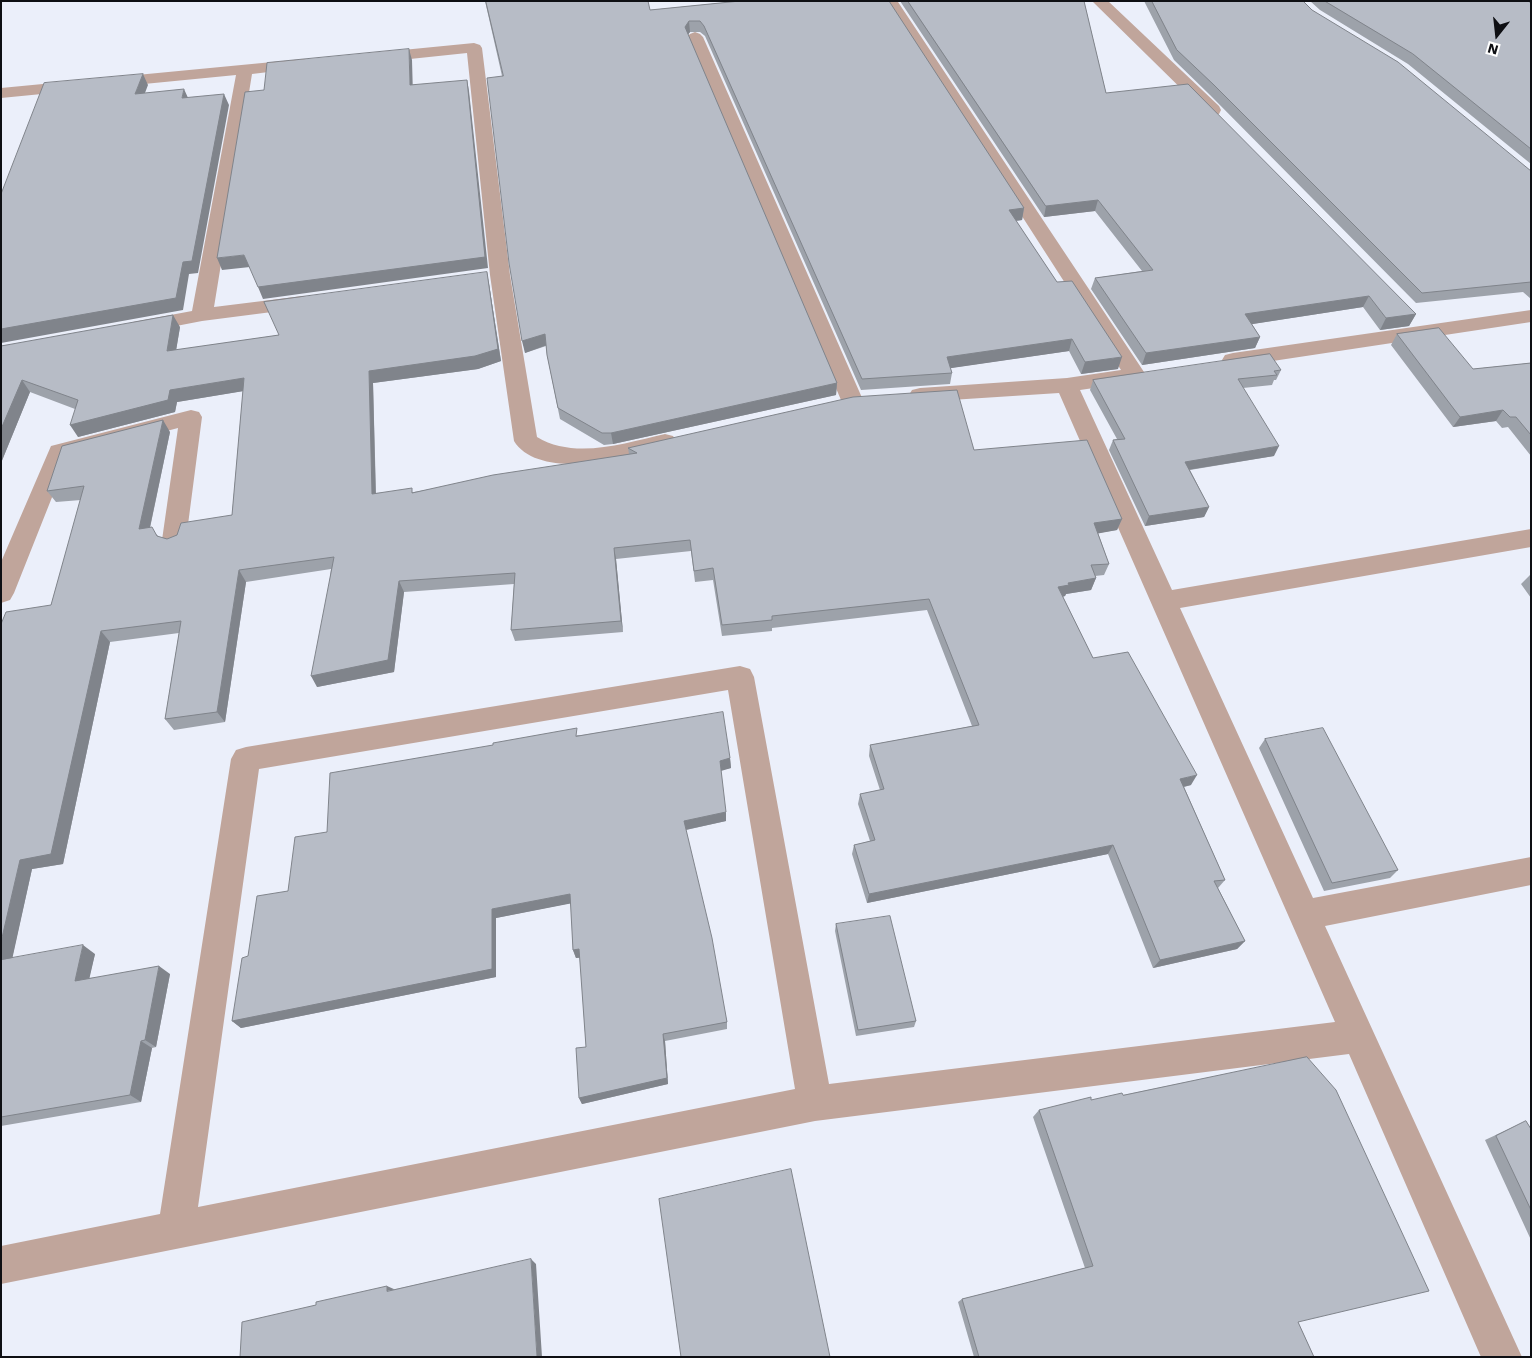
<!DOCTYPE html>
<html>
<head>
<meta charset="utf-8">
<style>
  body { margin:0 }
  #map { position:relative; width:1532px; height:1358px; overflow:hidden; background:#ebeffa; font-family:"Work Sans",sans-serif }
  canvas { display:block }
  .frame { position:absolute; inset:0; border:2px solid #0e0f13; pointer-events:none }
  .north { position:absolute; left:1472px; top:10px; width:50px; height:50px; -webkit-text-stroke:4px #fff; paint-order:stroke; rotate:196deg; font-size:14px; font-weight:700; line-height:20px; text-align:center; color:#0e0f13 }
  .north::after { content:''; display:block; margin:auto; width:18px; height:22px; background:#0e0f13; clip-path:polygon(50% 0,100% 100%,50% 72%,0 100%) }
</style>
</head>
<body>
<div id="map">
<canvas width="1532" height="1358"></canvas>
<div class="frame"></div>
<div class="north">N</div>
</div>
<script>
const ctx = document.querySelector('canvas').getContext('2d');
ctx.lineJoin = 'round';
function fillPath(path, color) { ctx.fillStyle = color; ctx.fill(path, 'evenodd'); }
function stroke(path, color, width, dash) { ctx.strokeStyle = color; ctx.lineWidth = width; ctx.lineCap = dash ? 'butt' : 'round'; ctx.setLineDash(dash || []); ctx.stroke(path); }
fillPath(new Path2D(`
  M1092,1H1108L1219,106L1221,110L1219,114H1207Z
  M888,2H898L1146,375L1143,380L1135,382L1080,390L1172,590L1531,529V547L1180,608L1313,898L1531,857V885L1325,926L1522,1357H1481L1349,1054L815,1121L1,1284V1246L160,1214L231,759L236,750L246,747L740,666L750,669L754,677L829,1084L1335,1022L1059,393L920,402L912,400L909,395L912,390L920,388L1067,378L1121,370L886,5ZM728,690L795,1089L198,1207L259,769Z
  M695,32L700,34L703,37L863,400L860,405L852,407L844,405L841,400L687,37L690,34Z
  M474,43L480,45L482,48L510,275L537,437C575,460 625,443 665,434L673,436L677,442L673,448C636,458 539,482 514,441L490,275L467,53L372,63L366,61L364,58L366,55L372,53Z
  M304,59L310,61L312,64L310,67L252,74L214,307L303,296L310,298L313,302L310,306L303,308L202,321L140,333L133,332L130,327L133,322L192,311L236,75L1,98V88Z
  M1531,310V322L1233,367L1225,365L1222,360L1225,355L1233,353Z
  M191,410L199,412L202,417L186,540L183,546L174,549L165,546L162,540L178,428L68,457L14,593L10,600L1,603V562L51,446Z`), '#c0a59b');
fillPath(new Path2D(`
  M485,1L650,10L740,1L1024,208L1022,220L1016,221L1057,282L1118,369L1081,374L1069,351L950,368L952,373L950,384L861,390L705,36L700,32H690L688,35L837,383L836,395L613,444L604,445L560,419L547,355L546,346L525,353L502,76Z
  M900,1H1084L1106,93L1416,314L1409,326L1380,330L1363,307L1252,324L1260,337L1255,348L1142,365L1091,289L1095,278L1142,271L1095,211L1044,217Z
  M1144,1H1303L1312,10L1531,171V299L1523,292L1416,303L1210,95L1174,60Z
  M1310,1H1528L1531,3V164L1408,64L1320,10Z
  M489,284L501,361L478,369L373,383L376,493L414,492L629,454L628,448L974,450L1122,519L1117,530L1098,533L1109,564L1104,575L1095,576L1096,578L1091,590L1066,594L1065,596L1063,597L1093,658L1191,785L1184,787L1225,880L1218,888L1245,941L1237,949L1153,968L1108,854L867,903L852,854L854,845L870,841L858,804L860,794L880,790L869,756L870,745L972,726L927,610L772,628V631L722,636L713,580L695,582L691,551L616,559L623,632L515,641L511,630L514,584L404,592L394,672L317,687L331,569L246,582L225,722L174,730L165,719L179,633L110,642L63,864L32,869L12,958L95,954L89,978L170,974L156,1047L152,1048L141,1102L1,1126V624L51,605L81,500L56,502L47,491L170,432L150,528L159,537L167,539L232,515L243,391L177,402L175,412L78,437L75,409L30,392L1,463V346L180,327L176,350L279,335Z
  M1397,334L1473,369L1531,363V456L1508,427L1502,428L1496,421L1453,427L1391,345Z
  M1281,370L1276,380H1274L1272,385L1243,388L1274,456L1190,470L1209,507L1204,517L1145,526L1109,450L1113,440L1117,439L1090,390L1093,380Z
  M1530,575H1531V598L1521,584Z
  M578,735L730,758L731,768L721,770L726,821L686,830L727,1022V1029L665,1041L668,1084L582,1104L579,1098L586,1047L580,958H576L573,950L571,903L496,918V977L241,1028L232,1021L248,956L288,891L327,832Z
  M1265,739L1398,870L1390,878L1324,891L1259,748Z
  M836,924L916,1021L914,1027L856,1036L835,931Z
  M1091,1100L1298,1322L1314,1357H974L958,1302L962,1299L1085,1268L1033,1117L1039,1110Z
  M1526,1121L1531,1129V1240L1485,1140Z`), '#9da2aa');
fillPath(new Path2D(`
  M689,21L690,32L685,38V27Z
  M409,49L412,60L413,96L410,85Z
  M143,74L148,85L140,106L135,94Z
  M467,80L469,91L488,268L263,299L258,287Z
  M184,89L189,100L182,98Z
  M224,94L229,105L198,273L189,274L183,310L1,343V329L183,262Z
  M1098,200L1095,211L1044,217L1046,206Z
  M1024,208L1022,220L1006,222L1009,210Z
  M244,255L250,267L222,270L217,258Z
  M487,272L489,284L501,361L478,369L373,383L376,506L372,494L369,371Z
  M1369,296L1363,307L1240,326L1245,314Z
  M1416,314L1409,326L1380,330L1386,318Z
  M173,315L180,327L174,363L167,351Z
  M545,334L547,345L525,353L522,341Z
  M1260,337L1255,348L1142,365L1146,353Z
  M1072,339L1069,351L945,369L947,357Z
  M1122,357L1118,369L1081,374L1085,362Z
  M244,378L250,390L177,402L175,412L78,437L70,425L170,390Z
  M22,380L30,392L1,463V429Z
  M837,383L836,395L613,444L611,433Z
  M1503,410L1496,421L1453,427L1460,417Z
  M163,420L170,432L147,541L139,529Z
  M1279,446L1274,456L1181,471L1185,462Z
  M1209,507L1204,517L1145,526L1149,516Z
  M1122,519L1117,530L1090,535L1094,523Z
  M614,548L616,559L623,632L621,621Z
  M239,570L246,582L225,722L217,712Z
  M1096,578L1091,590L1066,594L1065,596L1054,598L1058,587L1068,583Z
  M399,581L404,592L394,672L317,687L311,676Z
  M101,631L110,642L63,864L32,869L10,969L1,964V942L20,860Z
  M730,758L731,768L721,771L720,761Z
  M1197,775L1191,785L1174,789L1180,779Z
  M726,812V821L685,830L684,821Z
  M1113,845L1108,854L867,903L869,894Z
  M570,894L573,903L496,918V977L241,1028L232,1021L492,909Z
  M1245,941L1237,949L1153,968L1160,960Z
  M83,945L95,954L87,989L75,981Z
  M579,949L582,957L576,958L573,950Z
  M159,966L170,974L156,1047L145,1040Z
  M663,1034L665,1041L668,1084L582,1104L579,1098Z
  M141,1041L152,1048L141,1102L130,1095Z
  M531,1259L536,1264L542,1357H537Z
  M387,1286L396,1290L387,1291Z`), '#80848b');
const building = new Path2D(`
  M486,1H648L650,10L740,1H889L1024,208L1009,210L1057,282L1072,281L1122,357L1085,362L1072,339L947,357L952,373L862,379L704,26L700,21H689L685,27L837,383L611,433H602L558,408L547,355L545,334L522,341L509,263L487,78L503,76Z
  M908,1H1084L1106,93L1188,84L1416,314L1386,318L1369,296L1245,314L1260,337L1146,353L1095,278L1153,270L1098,200L1046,206Z
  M1152,1H1303L1312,10L1398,62L1531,171V282L1422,293L1214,85L1177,50Z
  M1325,1H1528L1531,3V149L1413,54Z
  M409,49L410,85L467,80L485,257L258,287L244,255L217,258L245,92L264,90L267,63Z
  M143,74L135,94L184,89L182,98L224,94L192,261L183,262L176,298L1,329V194L44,83Z
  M487,272L498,349L475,356L369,371L372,494L412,488V493L493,475L637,453L628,448L853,397L957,390L974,450L1087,440L1122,519L1094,523L1109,564L1091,565L1096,578L1068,583L1069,585L1058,587L1093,658L1128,652L1197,775L1180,779L1225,880L1214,881L1245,941L1160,960L1113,845L869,894L854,845L875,840L860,794L884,789L870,745L979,725L929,599L772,616V620L722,625L713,568L694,571L690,540L614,548L621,621L511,630L515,573L399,581L388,660L311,676L334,557L239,570L217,712L165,719L181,621L101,631L51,854L20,860L1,942V624L6,612L51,605L84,486L47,491L62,446L163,420L139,529L152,527L157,536L167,539L177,535L181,523L232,515L244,378L170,390L168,400L70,425L78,400L22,380L1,429V346L173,315L167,351L279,335L264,302Z
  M1439,328L1473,369L1531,363V435L1516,417H1510L1503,410L1460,417L1397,334Z
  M1270,354L1281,370L1274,371L1277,375L1238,379L1279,446L1185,462L1209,507L1149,516L1113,440L1125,439L1093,380Z
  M723,712L730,758L720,761L726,812L684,821L712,938L727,1022L663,1034L667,1078L579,1098L576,1048L586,1047L579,949L573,950L570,894L492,909V969L232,1021L242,958L248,956L257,896L288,891L295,837L327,832L330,773L493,745V743L577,728L576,736Z
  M1323,728L1398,870L1332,883L1265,739Z
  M890,916L916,1021L858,1030L836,924Z
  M83,945L75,981L159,966L145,1040L141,1041L130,1095L1,1117V960Z
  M1307,1057L1336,1090L1429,1291L1298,1322L1314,1357H979L962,1299L1093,1266L1039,1110L1091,1097V1100L1122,1093L1123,1095Z
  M1526,1121L1531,1129V1210L1496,1136Z
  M791,1169L830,1357H681L659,1199Z
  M531,1259L537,1357H240L242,1322L316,1305V1302L387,1286V1291Z`);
fillPath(building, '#b7bcc6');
stroke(building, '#80848b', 1);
</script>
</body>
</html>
